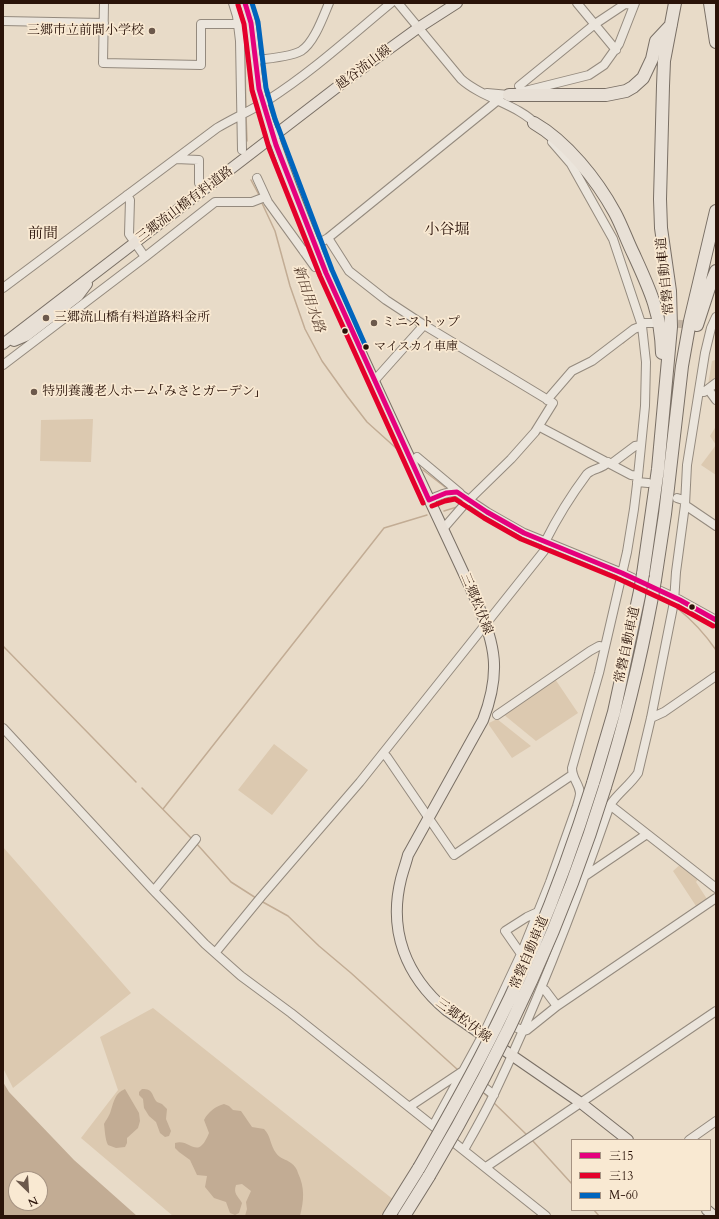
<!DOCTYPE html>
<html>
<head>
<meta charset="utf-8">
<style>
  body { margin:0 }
  #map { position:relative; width:719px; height:1219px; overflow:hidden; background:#e8dbc8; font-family:Cardo,"Noto Serif JP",serif }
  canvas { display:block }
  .frame { position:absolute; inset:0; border:4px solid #2a1309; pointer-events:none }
  .legend { position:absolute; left:571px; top:1139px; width:140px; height:72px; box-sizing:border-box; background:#f9e9d2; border:1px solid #a69382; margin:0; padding:5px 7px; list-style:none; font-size:12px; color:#2a1309 }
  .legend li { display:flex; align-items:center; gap:8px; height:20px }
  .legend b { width:20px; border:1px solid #a69382 }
  .north { position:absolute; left:8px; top:1171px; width:40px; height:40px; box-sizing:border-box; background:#f9e9d2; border:1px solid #a69382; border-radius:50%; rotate:155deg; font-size:11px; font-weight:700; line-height:16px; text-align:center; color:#2a1309 }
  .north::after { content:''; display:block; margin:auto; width:14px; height:18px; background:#6c594c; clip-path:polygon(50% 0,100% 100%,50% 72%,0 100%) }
</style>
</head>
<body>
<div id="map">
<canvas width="719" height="1219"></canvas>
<div class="frame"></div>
<ul class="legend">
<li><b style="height:5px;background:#e5007d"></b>三15</li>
<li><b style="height:5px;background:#e4002b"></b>三13</li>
<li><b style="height:5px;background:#0065bd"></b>M-60</li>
</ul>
<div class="north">N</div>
</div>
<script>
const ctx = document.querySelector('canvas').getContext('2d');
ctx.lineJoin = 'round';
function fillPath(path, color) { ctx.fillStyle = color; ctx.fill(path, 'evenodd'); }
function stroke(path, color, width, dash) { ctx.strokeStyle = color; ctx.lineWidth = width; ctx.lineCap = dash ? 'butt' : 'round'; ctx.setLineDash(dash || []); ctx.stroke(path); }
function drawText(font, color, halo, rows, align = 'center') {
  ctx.font = font + ' Cardo,"Noto Serif JP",serif'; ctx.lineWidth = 3.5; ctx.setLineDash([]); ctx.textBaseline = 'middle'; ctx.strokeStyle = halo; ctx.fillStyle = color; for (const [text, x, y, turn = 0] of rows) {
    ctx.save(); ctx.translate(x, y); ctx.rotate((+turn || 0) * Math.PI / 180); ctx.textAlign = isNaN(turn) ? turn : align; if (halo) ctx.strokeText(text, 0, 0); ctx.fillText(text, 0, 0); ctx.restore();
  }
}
fillPath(new Path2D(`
  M716,354V379L708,385L712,361L715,360Z
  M93,419L91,462L40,461L41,420Z
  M716,426V475L701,465L716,445L710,436Z
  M555,679L578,713L536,741L503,714Z
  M497,719L531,746L512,758L489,725V723Z
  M274,744L308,770L272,815L238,790Z
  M3,847L131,993L13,1088L3,1068Z
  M682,863L699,878L696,882L707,899L696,906L673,871Z
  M153,1008L414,1216H173L81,1138L118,1090L100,1037Z`), '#dcc9b0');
fillPath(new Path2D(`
  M3,1082L9,1092L74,1160L137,1216H3ZM16,1179H40V1203H16Z
  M125,1089L139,1113L140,1121L138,1128L127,1138V1143L125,1147L116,1148L108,1145C105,1139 105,1131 104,1124C106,1120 110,1115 111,1110C114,1101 115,1093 125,1089Z
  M142,1089C154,1089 151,1095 157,1102L162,1104L167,1109L166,1119L171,1131L169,1136L165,1137L160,1133L156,1122L149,1116L144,1108L143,1099L139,1095V1092Z
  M224,1104L229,1106L233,1110L241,1111L252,1127L264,1129C271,1136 270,1145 276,1153C280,1159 286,1159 291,1163C295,1166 297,1169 298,1173C305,1188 304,1200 300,1216H245L247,1209L246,1202L251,1191L242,1184L236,1185C233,1194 238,1196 242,1203L239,1213L235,1215L230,1213L226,1202L214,1198L205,1187L207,1176L197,1175L190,1160L179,1152L175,1148V1143C191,1138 197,1162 209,1133L204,1120C208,1112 216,1106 224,1104Z`), '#c2ac94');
stroke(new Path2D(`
  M244,27L246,109
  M246,115L247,141
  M251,180L259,195
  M261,201L275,231L290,286L305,329L322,361L347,396L367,422L397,449
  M623,343L635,333
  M423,470L445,487
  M457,498L462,502
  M467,505L505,530L542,547
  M444,511L457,507
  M548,549L618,578
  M624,580L637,586
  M658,597L670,603
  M677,608C692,620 705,634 716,650
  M3,646L136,782
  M142,788L192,839
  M163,809L384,528L427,515
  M196,843L231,882L256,898
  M261,901L288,916L319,946L351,973L458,1070
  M482,1091L489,1098
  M493,1102L528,1136
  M532,1140L572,1184
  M594,1210L599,1216`), '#c2ac94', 1.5);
stroke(new Path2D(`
  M666,323L694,325`), '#c2b3a2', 8, [8, 4]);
const minor = new Path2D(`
  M104,3L103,63L201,65V24H239L251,23
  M233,3L237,16L240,41L242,150
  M398,3L461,79C483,99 518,104 538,126
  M577,3L616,50
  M3,21L104,23
  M255,60C266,59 292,56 301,51C314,43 323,17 329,3
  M519,86L595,24L625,4L634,5
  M487,93L509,95L589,75L604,65L619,44L635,3
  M176,159L199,160V183
  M257,178L268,202L315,267
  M328,238L349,271L386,300L424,325L553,403L535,432L511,459L469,500
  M304,252L328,238L497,101
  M145,257L215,202H252L265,197
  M3,288L217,128C234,118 252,110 268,100C312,72 351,36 391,3
  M641,323H653
  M3,365L145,257L131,237L129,234L130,200L127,195
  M374,381L424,325
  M708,389L716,400
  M699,392H704L716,383
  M547,400L572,371L592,361L634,329L642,326
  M540,427L631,475L638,476
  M417,457L460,493
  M611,464L635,446L641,445
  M637,482L648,483
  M677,498L683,500
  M429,500C438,496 447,491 457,492L487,512L524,533L622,573L680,600L716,620
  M685,505L716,526
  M443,529L469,499
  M545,542C556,520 572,494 587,474C593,468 603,469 608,462
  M497,715L590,651L599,646L605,647
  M651,718L664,712L716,676
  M3,728L153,890L205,944L241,976L291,1013L438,1130
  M383,753L387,757L454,855L572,775
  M610,805L716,888
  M558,870L581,877L585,876L647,834
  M153,890L156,888L196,839
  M215,953L261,897L360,782L544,551L547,543
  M521,954L505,931L527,917L538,912
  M541,988L545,990L557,1006
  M506,1023L524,1031L527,1030L557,1006L716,898
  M409,1107L463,1071L494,1095
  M433,1126L485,1031L521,954L550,882L577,806C578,802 580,797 580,793C579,783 572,779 572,768L599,673L627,552L634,509L638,476L645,406L646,362L642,326L613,239L571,164L552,142
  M447,1137L546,1216
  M689,1140L716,1121
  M464,1150C474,1132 485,1113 494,1094C539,1000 576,903 610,805C618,793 630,785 638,773L651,718L674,602L676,572L685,505L687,465L705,353L711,328L716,317
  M486,1167L716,1011`);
const major = new Path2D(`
  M245,3C255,31 253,60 259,89C262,108 270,126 276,144C331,301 407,449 476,600C496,645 501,673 483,720L408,855C406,863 403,871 401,879C388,931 406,976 446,1010L581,1103L628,1140
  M14,341L26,336L78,296L87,284
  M3,344L349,78L418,28L457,3
  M707,1210L714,1216`);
const highway = new Path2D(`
  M710,3L716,42
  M509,95H606L626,91L633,87L643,78L652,59L656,41L671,25
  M534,123C567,142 597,180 615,213C622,226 627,241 634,255C650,290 661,313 662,353
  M697,325L709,288L716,271
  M643,574L658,469L671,327L670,291L661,228L660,199L663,86L664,61L675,3
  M655,580L665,514L682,366L690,321L716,211
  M593,783L614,712L640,591
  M605,787C625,724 640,661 652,597
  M389,1216L419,1168
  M404,1216L429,1176`);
stroke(minor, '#948a7e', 10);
stroke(major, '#796f65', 12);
stroke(highway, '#796f65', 14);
stroke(minor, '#ebe5dc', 8);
stroke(major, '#e8e0d6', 10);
stroke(highway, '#e8e0d6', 12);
const highwayBridge = new Path2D(`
  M640,591L643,574
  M652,597L655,580
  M419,1168C461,1095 502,1021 535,942C557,890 576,837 593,783
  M429,1176C502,1053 563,924 605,787`);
stroke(highwayBridge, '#796f65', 14, []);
stroke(highwayBridge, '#e8e0d6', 12);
stroke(new Path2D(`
  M245,3L251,23L259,89L276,145L326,273L429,500
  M429,500L446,493L457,492L487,512L524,533L622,573L680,600L716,620`), '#e5007d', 5);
stroke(new Path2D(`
  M238,5L244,24L252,90L269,148L320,276L423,503
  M432,506L445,501L455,499L484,518L521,539L619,579L677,606L713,626`), '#e4002b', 5);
stroke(new Path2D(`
  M252,3L258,22L266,88L275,119L332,270L366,347`), '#0065bd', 5);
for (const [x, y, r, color] of [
  [152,31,4,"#6c594c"],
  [46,318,4,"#6c594c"],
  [374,323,4,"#6c594c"],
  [345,331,3.5,"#2a1309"],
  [366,347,3.5,"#2a1309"],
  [34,392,4,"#6c594c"],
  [692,607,3.5,"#2a1309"]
]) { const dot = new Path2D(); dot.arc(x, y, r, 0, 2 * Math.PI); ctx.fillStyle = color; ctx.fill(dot); stroke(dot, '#f9e9d2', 1.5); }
drawText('12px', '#2a1309', '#f9e9d2', [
  ["マイスカイ車庫",374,347]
], 'left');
drawText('13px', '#2a1309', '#f9e9d2', [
  ["三郷市立前間小学校",144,31,"right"],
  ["三郷流山橋有料道路料金所",54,318],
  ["ミニストップ",382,323],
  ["特別養護老人ホーム「みさとガーデン」",42,392]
], 'left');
drawText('13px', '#2a1309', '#f9e9d2', [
  ["越谷流山線",364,68,-37],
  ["三郷流山橋有料道路",185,205,-37],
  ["常磐自動車道",666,276,-96],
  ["三郷松伏線",476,604,68],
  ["常磐自動車道",628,645,-78],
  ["常磐自動車道",530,953,-67],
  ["三郷松伏線",463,1021,36]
]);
drawText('italic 14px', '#604838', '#f9e9d2', [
  ["新田用水路",308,299,71]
]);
drawText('15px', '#2a1309', '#f9e9d2', [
  ["小谷堀",447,231],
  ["前間",43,235]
]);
</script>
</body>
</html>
